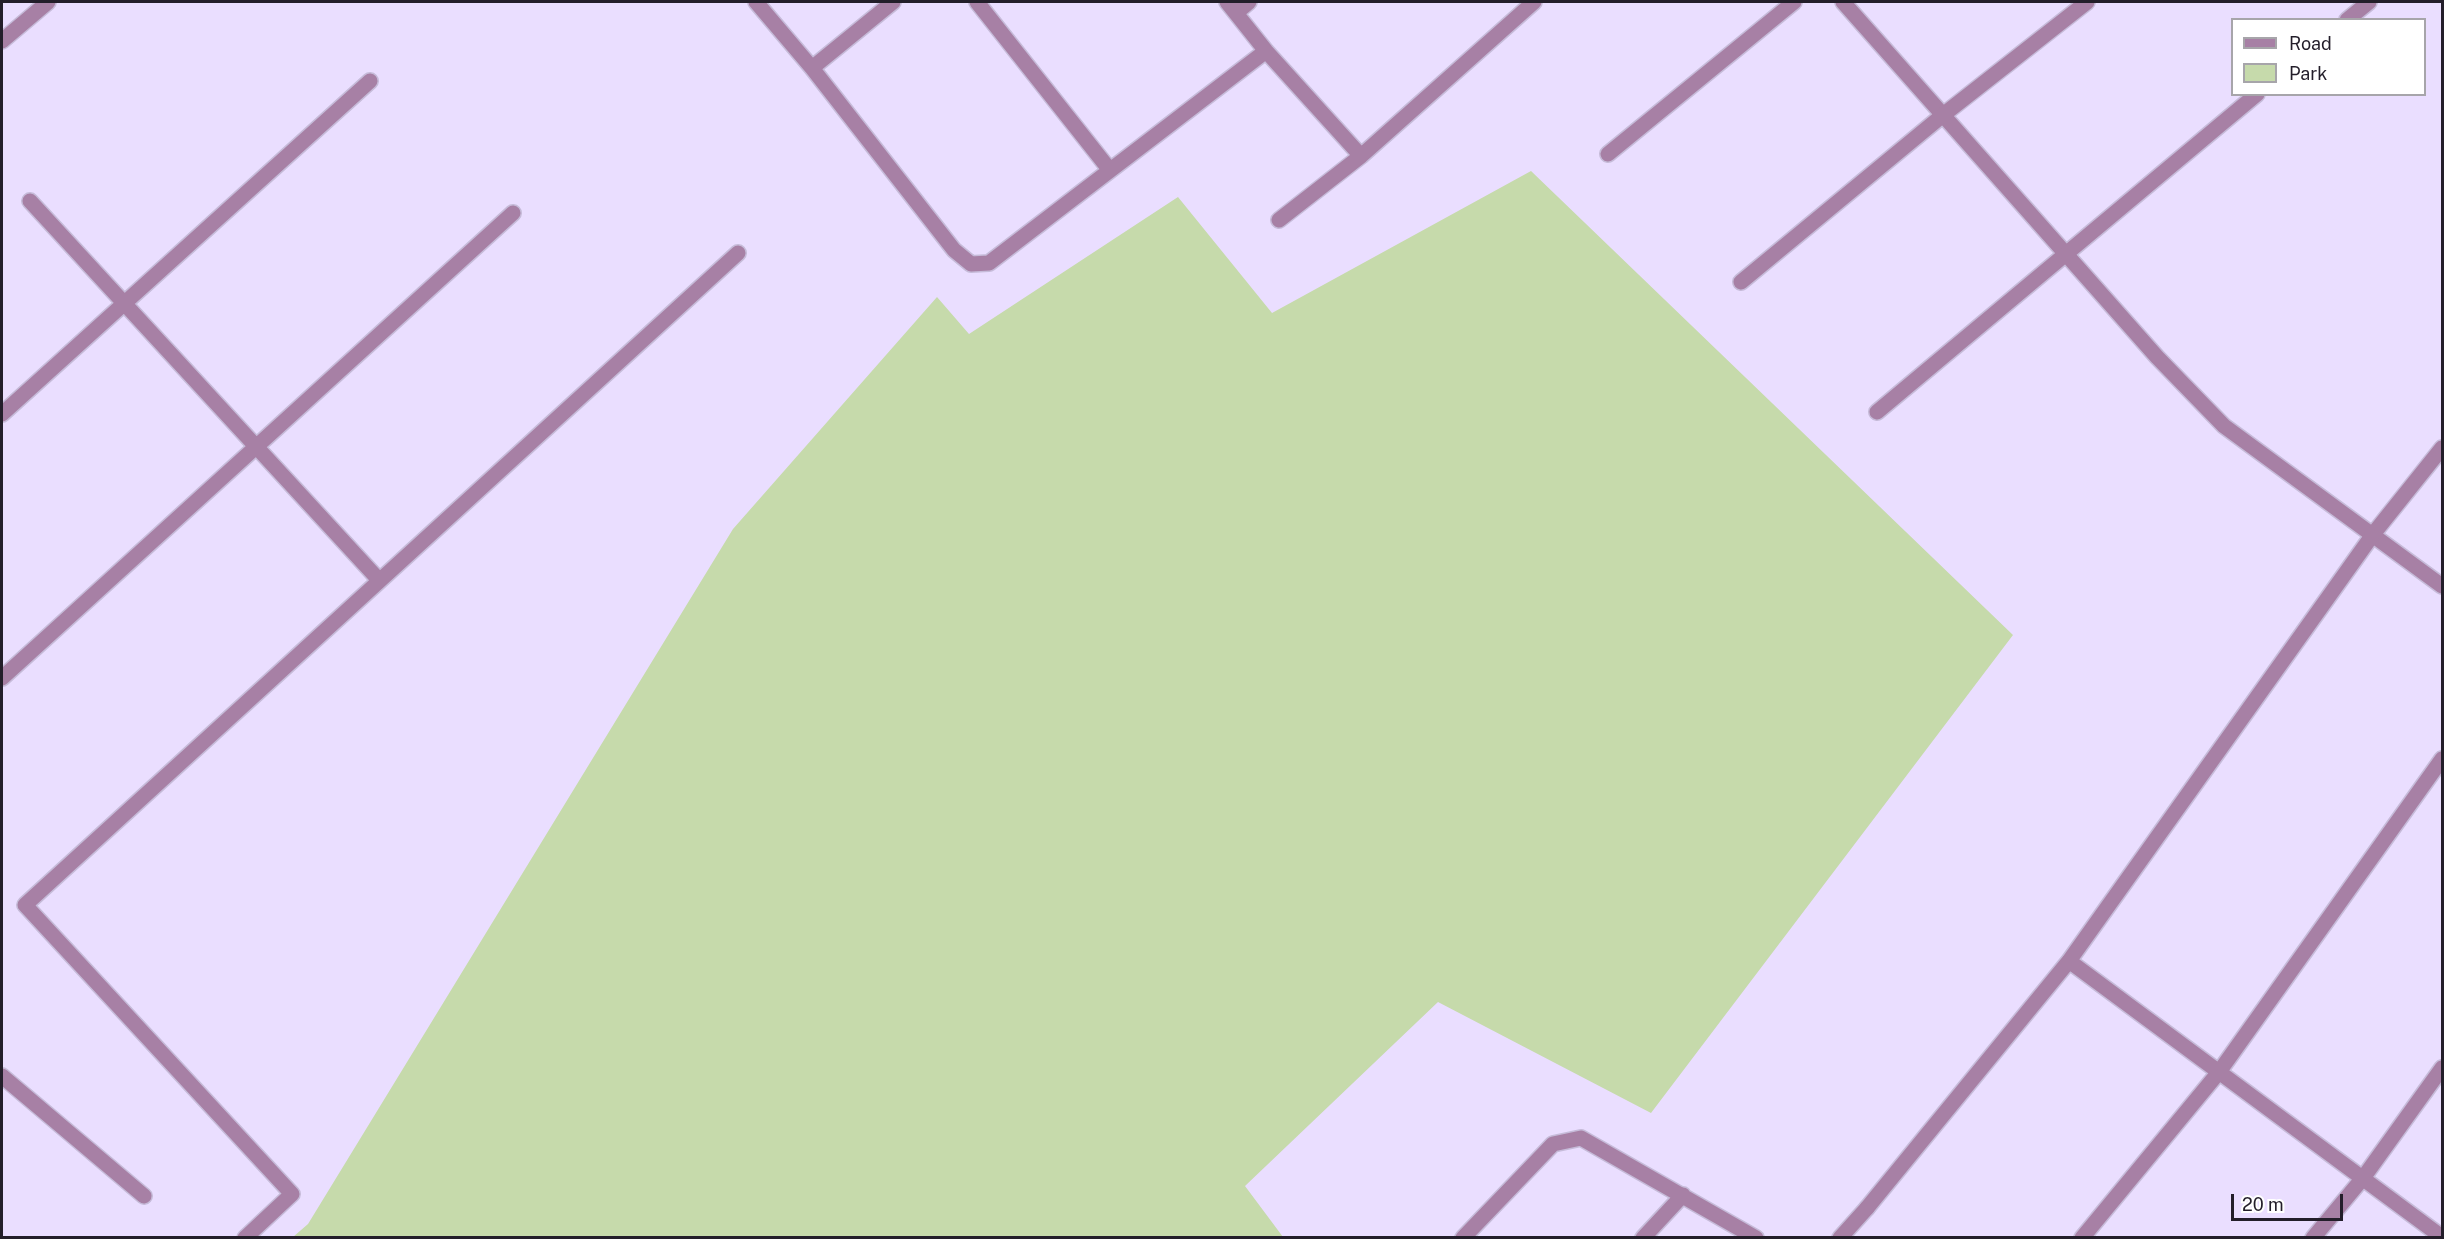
<!DOCTYPE html>
<html>
<head>
<meta charset="utf-8">
<style>
  body { margin:0 }
  #map { position:relative; width:2444px; height:1239px; overflow:hidden; background:#eadeff; font-family:"Public Sans",sans-serif }
  canvas { display:block }
  .frame { position:absolute; inset:0; border:3px solid #231e2a; pointer-events:none }
  .legend { position:absolute; left:2231px; top:18px; width:195px; height:78px; box-sizing:border-box; background:#fff; border:2px solid #a7a5aa; margin:0; padding:8px 10px; list-style:none; font-size:18px; color:#231e2a }
  .legend li { display:flex; align-items:center; gap:12px; height:30px }
  .legend b { width:30px; border:2px solid #a7a5aa }
  .scale { position:absolute; left:2231px; top:1194px; width:112px; height:27px; box-sizing:border-box; border:3px solid #231e2a; border-top:0; padding-left:8px; font-size:18px; line-height:21px; white-space:nowrap; color:#231e2a; -webkit-text-stroke:4px #fff; paint-order:stroke }
</style>
</head>
<body>
<div id="map">
<canvas width="2444" height="1239"></canvas>
<div class="frame"></div>
<ul class="legend">
<li><b style="height:8px;background:#a780a5"></b>Road</li>
<li><b style="height:16px;background:#c6daab"></b>Park</li>
</ul>
<div class="scale">20 m</div>
</div>
<script>
const ctx = document.querySelector('canvas').getContext('2d');
ctx.lineJoin = 'round';
function fillPath(path, color) { ctx.fillStyle = color; ctx.fill(path, 'evenodd'); }
function stroke(path, color, width, dash) { ctx.strokeStyle = color; ctx.lineWidth = width; ctx.lineCap = dash ? 'butt' : 'round'; ctx.setLineDash(dash || []); ctx.stroke(path); }
fillPath(new Path2D(`
  M1531,171L2013,635L1651,1113L1438,1002L1245,1186L1283,1237H293L308,1224L733,529L937,297L969,334L1178,197L1272,313Z`), '#c6daab');
const lane = new Path2D(`
  M1843,2L2157,357L2224,426L2442,586
  M1463,1238L1553,1144L1581,1138L1756,1238
  M1643,1238L1683,1195
  M1840,1238L1867,1208`);
const street = new Path2D(`
  M756,2L812,68
  M893,2L812,68L954,250L971,264L989,263L1266,51
  M977,2L1109,169
  M1227,2L1266,51L1361,156L1534,2
  M1236,13L1249,2
  M2347,20L2369,2
  M2,41L48,2
  M1608,154L1794,2
  M30,201L379,580
  M1279,220L1361,156
  M1741,282L1943,115L2087,2
  M1877,412L2257,94
  M2,414L370,81
  M2,678L513,213
  M2069,961L2442,1237
  M2,1076L144,1196
  M1867,1208L2069,961L2374,533L2442,448
  M245,1238L292,1194L25,905L738,253
  M2082,1238L2219,1072L2442,759
  M2313,1238L2363,1178L2442,1068`);
stroke(lane, '#c6bbd9', 18);
stroke(street, '#c6bbd9', 18);
stroke(lane, '#a780a5', 15);
stroke(street, '#a780a5', 15);
</script>
</body>
</html>
